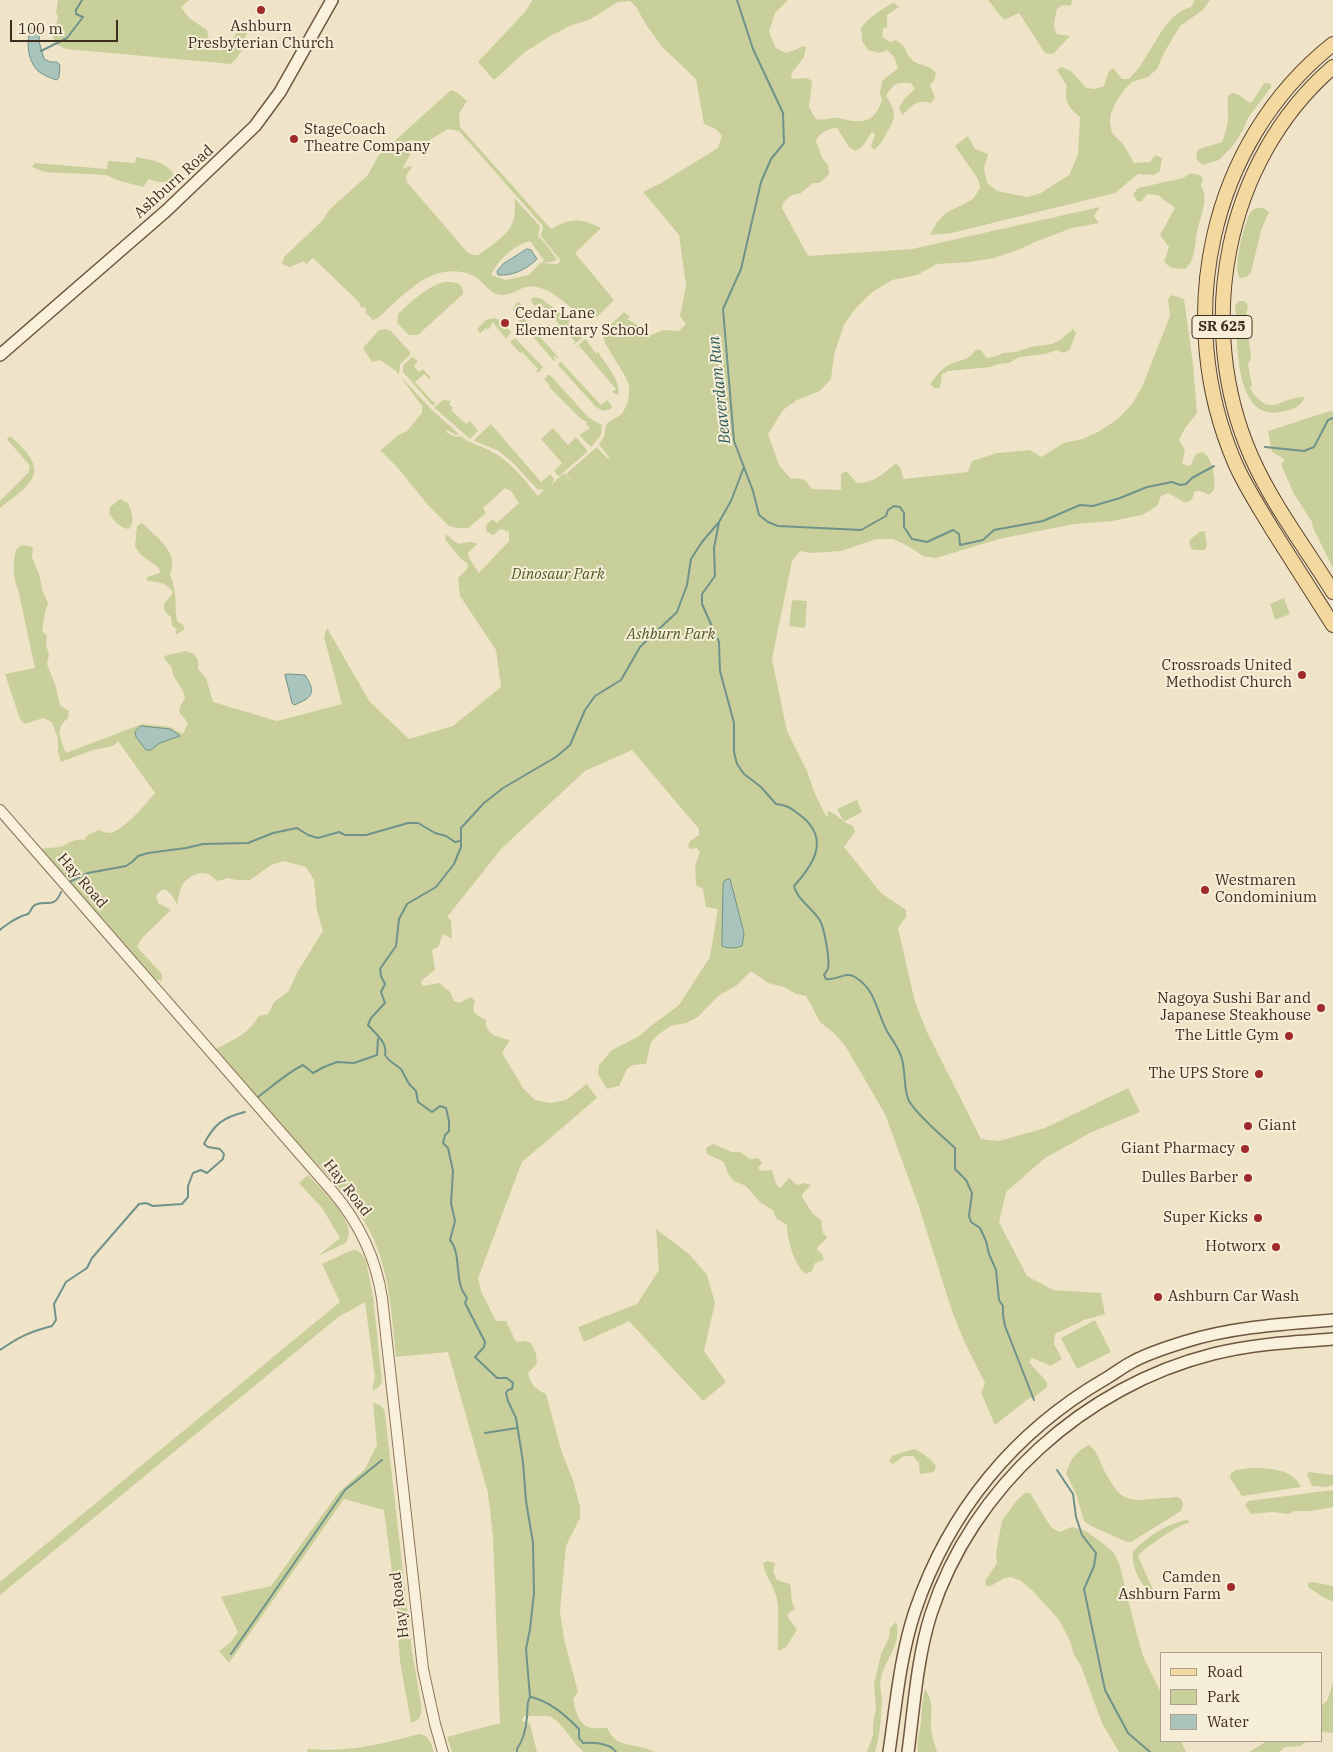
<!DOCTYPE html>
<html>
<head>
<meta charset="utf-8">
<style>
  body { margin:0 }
  #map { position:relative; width:1333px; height:1752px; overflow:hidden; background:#f0e4c8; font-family:"IBM Plex Serif",serif }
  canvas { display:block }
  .legend { position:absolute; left:1160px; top:1652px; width:162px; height:90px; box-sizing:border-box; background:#f7eed8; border:1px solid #ada18e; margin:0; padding:6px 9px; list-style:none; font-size:15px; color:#3d2e20 }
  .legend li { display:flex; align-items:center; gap:10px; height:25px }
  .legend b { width:25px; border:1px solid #ada18e }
  .scale { position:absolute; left:10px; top:20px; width:108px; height:22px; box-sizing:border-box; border:2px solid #3d2e20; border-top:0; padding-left:6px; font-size:15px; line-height:18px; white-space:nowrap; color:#3d2e20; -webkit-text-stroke:4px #f7eed8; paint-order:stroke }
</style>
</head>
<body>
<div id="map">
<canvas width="1333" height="1752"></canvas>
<ul class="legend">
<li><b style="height:6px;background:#f3d9a0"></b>Road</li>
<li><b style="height:14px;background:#c9cf9b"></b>Park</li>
<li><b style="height:14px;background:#a9c4bc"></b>Water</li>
</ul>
<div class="scale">100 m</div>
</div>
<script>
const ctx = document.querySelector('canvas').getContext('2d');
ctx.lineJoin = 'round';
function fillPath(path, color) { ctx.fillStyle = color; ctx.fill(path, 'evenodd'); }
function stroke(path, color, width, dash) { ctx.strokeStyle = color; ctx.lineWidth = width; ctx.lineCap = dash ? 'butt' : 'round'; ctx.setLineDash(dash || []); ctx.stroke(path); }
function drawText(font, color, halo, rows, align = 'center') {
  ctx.font = font + ' "IBM Plex Serif",serif'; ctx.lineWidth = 4; ctx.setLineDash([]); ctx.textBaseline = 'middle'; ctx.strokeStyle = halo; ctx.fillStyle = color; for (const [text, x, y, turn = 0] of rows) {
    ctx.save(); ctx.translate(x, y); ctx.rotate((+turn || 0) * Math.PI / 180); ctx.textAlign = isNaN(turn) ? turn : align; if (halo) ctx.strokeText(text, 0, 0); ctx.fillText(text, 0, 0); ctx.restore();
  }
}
fillPath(new Path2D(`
  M58,0H189L181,7L189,18L207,30L211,47L220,51C229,47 234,35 241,27L247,31C245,45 242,54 231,64L66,49L56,44L53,37L58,18L56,12Z
  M532,0H788L775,13L769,32L776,48L786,53L795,50L802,46L806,47L804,57L791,74L792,79L807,78L812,81L809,107L816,119C826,121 832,117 839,118C861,124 874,124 882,100L880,94L882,81L898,68L894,57L887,50L879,53L868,50L862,41L861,28C868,18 883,8 894,3L899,7L887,15V27L883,29L882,37L890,42L896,40C908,48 904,51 911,59C919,67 927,63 936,73L934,81L930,85L935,98L931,103C914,99 914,106 902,115L899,108L904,99L915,89L911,83C896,82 894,83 886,96C897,112 896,119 886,134C883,140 880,145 874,150L871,146L875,134L872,132L862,147L855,151L849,147L837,128C829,128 819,133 816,141L822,158L828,165L829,174L820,183H813L801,193L790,196L783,203L782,208L808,256L912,249L1100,207L1094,216L1099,223L1072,228L1035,242L1020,249L994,258L970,262L937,264L917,275L892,280L871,293L855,309L844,325L834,355L831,379L820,391L797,400L783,410L768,434L779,465L791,479C803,477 806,480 812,489L841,490V474L846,471L857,483C873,484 884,473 896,463L901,469L903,479L968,472L972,461L997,453L1030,450L1041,457L1064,443L1083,439L1098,432L1118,419L1132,404L1142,387L1170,316L1168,299L1172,295L1184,299L1193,364L1197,413L1185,428L1179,440L1185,450L1182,464L1190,466L1196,454L1203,452C1213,459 1216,479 1214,490L1209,495L1201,491H1195L1192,499L1186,503L1168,493L1161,496L1157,506L1142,515L1112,521L1074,524L999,539L936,558L923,556L908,546L893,539H876L841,551L811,553L800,551L792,561L772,659L787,731L807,771L815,794L827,818L828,811C838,814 842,823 853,826L855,832L844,847L881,893L906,910V917L898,928L915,1002L927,1032L981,1139L999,1141L1045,1128L1128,1088L1140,1112L1092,1132L1045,1158L1006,1192L999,1222L1027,1276L1053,1290L1101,1293L1105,1314L1084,1320L1055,1334L1054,1344L1062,1359L1051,1366L1032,1358L1029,1362L1047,1382V1387L1036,1396L1028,1399L995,1425L981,1393L985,1383L964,1341L952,1311L918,1204L885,1114L846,1047L835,1034L820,1022L806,996L796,994L784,987L768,983L751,971L736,986L718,996L698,1017L686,1023L670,1026L658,1035L651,1042L646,1064L633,1065L627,1069L619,1086L607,1089L598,1074L599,1065L612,1050L641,1035L647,1029L679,1005L710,957L718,909L706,907L703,889L696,885L695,866L700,852L697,848L690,849L688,846L690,841L699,835V829L632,750L585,771L502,848L447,917L451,920L452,939L443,934L438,947L432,950L435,970L422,980L421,983L423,986L439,983L450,992L454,1001L459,1003L471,997L475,1001C470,1015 477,1014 486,1020C484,1034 499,1038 510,1040L502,1053L523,1088L535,1100L550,1103L566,1100L587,1084L597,1098L522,1162L478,1278L481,1291L496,1321H506L516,1342L524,1341L531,1343L536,1354L537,1364L528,1373C531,1385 535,1389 546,1394L562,1453L573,1480L580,1507V1518L566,1546L560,1611L564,1639L578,1692L573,1699C575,1709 578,1725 591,1728C597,1729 601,1727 607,1728C609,1731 611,1736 614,1738C624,1748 642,1744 654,1752H584C573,1744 560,1718 548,1716C540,1715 532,1717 524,1716L522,1721L530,1724L537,1752H452L447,1737L500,1723L493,1537L488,1493L448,1352L396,1357C392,1318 390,1279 375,1242C358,1202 322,1170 293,1138C267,1109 242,1079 216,1049C235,1039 248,1034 259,1016L268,1014L274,1002L288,992L298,971L323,931L317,911L314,880L306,867L284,861L271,865L250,880H236L228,878L218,881C214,879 211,875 208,874C198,870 184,879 181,888C179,893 178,899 177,905C173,896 165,881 156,896L158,903L171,910L141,939L137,947L162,974V981L155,979L38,849C46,848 53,848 60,847C69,844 74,838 84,840L88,835L98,830C102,831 106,833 110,833C124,830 146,804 155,793L118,741L113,746L93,750L61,762L58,752V739L52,722L43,718L25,724L20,719L5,674L35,668L18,589C12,577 13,562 16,550L22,545L33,547L32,557L40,577L42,590L48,603L45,612L42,631L47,636L46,645L49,655L47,664L56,687L60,705L69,711L68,718C54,729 61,739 66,753L142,724L170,727L183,734L188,723L179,712L181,705L185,698L183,691L174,677L171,666L165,660L164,656L186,651L194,654L198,660V669L206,678L213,702L277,721L342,704L324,637L327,628L370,702L409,739L453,726L501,687L496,650L460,596L458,578L467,569L468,564L460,558L445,539L446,534C465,553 461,537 477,544L468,553L469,558L479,573L509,541V532L501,529L493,535L486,531V525L492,519L497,523L519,503L511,491L505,488L483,508L486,513L468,528H457L449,526L427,504L398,468L380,450L386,446L397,436L407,431L422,413V406L400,376L432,410L459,434L456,435L447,430L446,432L456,437L460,436C471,444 484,447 496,454C513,464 525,481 538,496L544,490L537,489L514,464L499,451L475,441L474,440L491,424L541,482L550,474L554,479L552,484L564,473L574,484L566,474L597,447L608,459L609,457L599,445L604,436L606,424L622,414L628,402L629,395V385L625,376L605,343L603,336L606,329L624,312L630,317L627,319L634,323L651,335L663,330L679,331L686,324L680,316L686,286L679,235L643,192L661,183L718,148L722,136L716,129L704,124L696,79L663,48L647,26L636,7L630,1L618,2L589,20L572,25L550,36L525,52L494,80L478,62L526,11Z
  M988,0H1072L1071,6L1063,5L1057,9C1055,18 1052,27 1057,34L1070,36L1053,54L1045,53L1019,13L1004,20Z
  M1195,0H1210L1203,10L1180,26L1165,51L1157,69L1148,77L1132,82L1124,90L1116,102L1111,113L1110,123L1112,133L1124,145L1134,163L1150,162L1155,155L1162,158L1160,171L1154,175L1138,174L1115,193L952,233L930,235L937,222L946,213L973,199L980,188L978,179L955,146L968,136L975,149L988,154L984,168L987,183L997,191L1027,197L1041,193L1069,175L1078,155L1080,117C1068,107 1064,102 1067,86L1057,70L1062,67L1071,71L1086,88L1095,89L1104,86L1109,71L1113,68L1122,79H1129C1134,73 1140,67 1144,60C1157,41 1167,13 1191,7Z
  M1264,83L1271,84V87L1248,118L1243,130L1232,147L1219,160L1203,165L1197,160L1196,154L1199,149L1222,142C1225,135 1229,120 1228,113C1228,106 1227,103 1228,96L1232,93L1239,95L1248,102H1252Z
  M451,90L458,93L467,101L459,114L460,127L551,229C571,218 581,218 601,228L575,253L614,300L597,317L592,319L586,317L584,319C568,306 548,283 526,287C518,289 510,296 501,295C489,294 483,280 472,275C432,260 405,294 378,318L373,320L365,312L367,310L364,307L361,308L359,302L313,258L306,264L304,261L290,267L282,264L284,257L322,221L330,209L368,175L378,156ZM448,129L459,131L543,226L541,236L561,261L557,264L540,263L529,275L506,280L491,275C498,260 514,245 530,241L544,260L542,262L544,263L555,261L557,259C550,252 546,241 538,237L540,226L514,198C516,206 515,219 511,226C507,235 486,250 478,255H473L467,252L407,182L406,176L412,167L410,166L402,169L410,155L407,144L412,140L423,144Z
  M136,157C149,160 167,161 174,175L169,182H158L149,179L143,187L120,181L106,175L44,172L32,167L35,163L107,169L108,161L135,163Z
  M1191,173L1199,175L1203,178L1201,186C1209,198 1201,215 1198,228C1195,238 1196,249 1192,259C1191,263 1188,266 1185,269L1171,268L1164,262L1169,247L1160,235L1175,208L1158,195L1147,194L1141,202L1137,201L1133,194L1138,188L1183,178Z
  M1256,208H1263L1269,212L1261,231L1251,272L1247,277L1240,278C1232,269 1244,224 1250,213C1251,211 1254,209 1256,208Z
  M444,282C454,282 464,282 463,294L418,335H409L397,323L398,314C412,301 426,287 444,282Z
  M534,297L542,299L570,321L568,323L579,332L582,338L572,346L575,342L540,303L535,306L531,301V299Z
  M1239,301H1245L1248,306L1246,315L1251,358L1248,365L1252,385L1250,389C1272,420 1278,397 1305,397C1300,408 1291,410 1280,412C1232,421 1238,334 1235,305Z
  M517,302H519L524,307L519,313L558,357V359L555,356H553L556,361H554L515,316L513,309Z
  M494,318L501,321L511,332L506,339L493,322L488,330L486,328L480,333L477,329L486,320Z
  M386,329L391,331L410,352V355L400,364L399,375L396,371L380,360L372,362L363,348L379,330Z
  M1073,329L1076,333L1070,349L1064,353L1057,350L1045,354L1019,357L1009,363L998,364L991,367L948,371L942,374L940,388H934L930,384C934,379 939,372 944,368C954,360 969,362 975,350H981L987,358L997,356L1003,353L1016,352L1030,347L1052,344L1060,340Z
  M515,338L543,367L538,373L536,371L538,369L522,352L520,353L510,342Z
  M584,340H586L596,354L598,352C605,363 622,382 618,395L612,392L616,389L579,346L575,349Z
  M412,357L418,361L414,366L419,372L423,369L431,378L429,379L424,374L415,382L433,402L436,403L433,406L403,372V365Z
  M560,361L601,405L607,400L612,406L611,409L603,411L596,407L558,365Z
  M548,375H550L589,418L602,425L601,435L591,447L579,435L590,428L586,424L587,422L580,418L549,387L550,386L544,379Z
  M443,400L451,401L449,404L453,408L451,410L466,424L470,421L478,431L470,439L435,408V407Z
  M1330,411L1333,412V568L1313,528L1312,522L1294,494L1281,464L1285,460L1272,452L1268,431Z
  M553,428L568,445L576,437L587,450V452L559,476L554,471L562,463L541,439Z
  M10,436C51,471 35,482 0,508V501L28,473L30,466L7,439Z
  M120,499L128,503C131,512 136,520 129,529C121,529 113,520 109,513L110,507Z
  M142,523C157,538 180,552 170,575C178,594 174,602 177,621L183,625L185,629L177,634L175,633L177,629L172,626L171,617C156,605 168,603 173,592C165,582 159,582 147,581V577L160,573L159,568L140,554L135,546L137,526Z
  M1205,531L1207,546L1205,550H1194L1191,548L1189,542C1191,537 1196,536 1199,532Z
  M1284,598L1290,614L1275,620L1270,604Z
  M792,600L807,601L805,628L789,626Z
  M857,800L862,812L845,821L843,820L837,809Z
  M713,1144L732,1152H740L750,1159L758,1158L762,1163L758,1168L761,1171L772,1170L776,1184L780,1188L789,1178L797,1185L804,1183L811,1185L804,1192L802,1197L813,1214L821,1220L823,1233L827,1237C824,1243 818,1244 817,1250L822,1254L824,1260L815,1263L812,1271L806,1274C794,1265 787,1239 787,1225L776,1218L773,1210L760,1202L746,1186L734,1181L728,1174L724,1162L707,1154L706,1148Z
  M308,1175C320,1188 348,1214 349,1232C349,1235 347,1240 346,1243L318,1256L340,1238L322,1208L299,1183Z
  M656,1229L689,1254L707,1275L715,1303L704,1351L726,1382L703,1401L629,1321L584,1342L578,1327L637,1304L659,1270Z
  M356,1250L362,1254L366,1261L373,1296L382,1381L379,1387L372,1391L375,1377L365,1302L337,1318L0,1595V1582L340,1302L322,1264L350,1251Z
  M1095,1320L1111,1352L1077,1369L1061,1338Z
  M373,1403C380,1404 384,1407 385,1414L412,1651L421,1704C422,1714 421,1720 411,1723L400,1661L395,1596L384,1510L344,1499L229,1663L219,1651L230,1643L238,1632L221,1597L271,1586L339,1492L365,1469L377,1445Z
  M1089,1445C1097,1451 1099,1459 1103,1468C1121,1502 1125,1502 1161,1498C1166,1498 1171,1498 1177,1497L1181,1499L1183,1504L1181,1511L1131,1542H1127L1091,1526L1084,1521L1076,1494L1066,1473C1071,1459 1075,1452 1089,1445Z
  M914,1449C923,1453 930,1458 936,1466L934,1472L920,1474L919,1463L913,1456H904L893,1464L889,1461L892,1456Z
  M1252,1468C1269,1468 1293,1469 1301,1487L1242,1496L1230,1478L1231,1473L1236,1470Z
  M1309,1472L1333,1475V1485L1326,1487L1312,1486L1307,1474Z
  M1333,1490V1507L1312,1511H1295L1288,1514L1273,1512L1251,1514L1245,1505L1248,1501Z
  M1025,1493H1030L1051,1527L1059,1532L1072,1527L1086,1531L1105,1545L1114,1553L1119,1563L1137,1635L1143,1656L1162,1695V1741H1181L1186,1752H1119L1102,1723L1081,1666L1074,1655L1070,1641L1059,1620L1034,1592L1021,1581L1011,1577L1004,1578L991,1586H986L985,1581L997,1563L996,1553L1002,1521L1017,1500Z
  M1188,1520L1189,1523C1177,1525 1146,1547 1138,1556L1154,1592L1151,1594C1140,1582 1131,1568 1133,1552C1145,1538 1169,1522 1188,1520Z
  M768,1561L775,1563L773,1572L777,1580L790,1584C792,1593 790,1600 795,1609L790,1612L787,1616L797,1630L786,1647L778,1651C777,1634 780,1616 777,1599C774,1586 765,1576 763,1563Z
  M1313,1582L1333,1586V1602L1321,1596L1308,1587V1583Z
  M896,1622C903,1642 885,1660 881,1678C879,1685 882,1694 882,1701C881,1718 880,1736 875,1752H867L873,1735V1724L876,1707L874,1684L881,1654L889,1638L890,1628Z
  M1333,1682V1733L1322,1732V1705L1327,1701Z
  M925,1689C934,1703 931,1708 931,1724C930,1731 935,1745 937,1752H918C916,1741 920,1732 921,1721C922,1710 922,1700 925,1689Z
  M419,1734C429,1735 431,1743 434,1752H307L308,1749C348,1752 380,1745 419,1734Z
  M1267,1741H1307L1301,1746L1285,1747L1279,1752H1249Z`), '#c9cf9b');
const water = new Path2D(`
  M36,26L40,27L39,41L44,59L50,62H57L60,65L59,77L57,80C50,78 43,75 38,71C27,60 26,41 31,28Z
  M527,249L531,250L537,259L536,260C525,270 513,276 498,275L497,271L503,264Z
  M289,674L305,675C317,693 312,698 294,705L292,703L285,675Z
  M141,726L170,729L180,736L160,743L151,750H146L136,737L135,732Z
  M730,879L744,933L742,946C736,948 729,949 722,946V940L723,887L724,881Z`);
fillPath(water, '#a9c4bc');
stroke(water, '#6f938a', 1);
stroke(new Path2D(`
  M737,0L753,49L783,113L784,143L771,159L761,182L741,269L723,309L734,441L753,491L759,515L768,522L778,526L861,530L886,516L888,510L894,506L900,507L904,513V527L912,539L927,542L953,530L959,534L960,545L983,540L994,530L1043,521L1080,505L1093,506L1120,498L1147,487L1172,482L1180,485L1186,484L1192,478L1214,466
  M41,51L67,38L83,17L76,14V10L82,0
  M1265,447L1304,451L1314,447L1328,420L1333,418
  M744,467L731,501L719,522L714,548L715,576L702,594V604L719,642L720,671L734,723V752L737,764L744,774L761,787L776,804C790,806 790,808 800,815C830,838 815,863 794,886C797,899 811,907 819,919C824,925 830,960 828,968C828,969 825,974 824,975L826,979C836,981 846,971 855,977C876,990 876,1010 886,1029C890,1038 898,1046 901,1056C906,1068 903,1090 909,1101C918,1116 942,1136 955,1148V1169L966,1180L972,1193L969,1216L971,1222L980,1228L986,1241L989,1254L996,1270L999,1300L1003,1306V1315L1005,1326L1034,1400
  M71,881L88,873L126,866L132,862L138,856L148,853L186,848L203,844L248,843L273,833L297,828L308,835L318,838L339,832L345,835H366L408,823H418L435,833L446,836L455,842L460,841
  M0,930C4,926 15,919 20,917C23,915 26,915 28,914C31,912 31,907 35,905C45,899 54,910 61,892
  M258,1097C273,1086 288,1072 303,1065L313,1073L324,1067L337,1062L354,1063L377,1055L378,1039
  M0,1350C19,1337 29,1332 52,1326L56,1320L54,1304L66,1282L87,1268L92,1258L139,1204L146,1203L153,1206L182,1204L188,1197V1186L193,1173L201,1170L207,1173L223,1159L224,1154L220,1149L208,1147L204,1144C214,1124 224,1117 245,1112
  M485,1433L517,1428
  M1057,1470L1073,1494L1076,1517L1082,1535L1096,1553L1094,1566L1084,1589L1105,1690L1128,1733L1150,1752
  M231,1654L345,1490L382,1460
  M531,1697C551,1702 565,1715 579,1729V1738L583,1743C593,1742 610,1743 616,1752
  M517,1752V1749C524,1739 526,1729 527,1717C528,1709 526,1704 530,1697L526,1649L530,1629L534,1593L533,1543L526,1501L523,1462L516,1418L508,1401L506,1393L508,1390L512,1389L513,1383L507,1378H497L475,1357L484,1347L485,1342L465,1303L467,1298C465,1295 462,1291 461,1287C456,1272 460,1252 450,1240L455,1221L451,1203L453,1171L448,1148L443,1143L445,1135L449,1131V1121L446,1108L440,1106L432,1112L418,1102L416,1091L409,1084L401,1069L389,1060L385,1055C388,1043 376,1034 368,1025L371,1018L385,1003L381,992L385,984L381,976L380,969L396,946L399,919L407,904L436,887L454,864L461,847V828L484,803L503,788L556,757L570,745L585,710L595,696L621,680L640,647L677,612L687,585L691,559L702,542L719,522`), '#6f938a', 2);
const tertiary = new Path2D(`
  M0,810L333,1192C359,1223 376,1258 382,1298L423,1669L435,1724L443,1752`);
const secondary = new Path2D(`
  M0,355L166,211L255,126L280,92L332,0
  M889,1752C896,1705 900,1656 915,1611C949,1511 1014,1432 1105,1379C1115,1373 1124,1366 1134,1361C1149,1353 1168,1347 1184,1342C1232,1327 1283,1324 1333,1320
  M908,1752C914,1707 917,1658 931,1614C972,1487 1085,1386 1213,1354C1253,1344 1293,1342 1333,1339`);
const primary = new Path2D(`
  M1333,44C1208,143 1173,319 1235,463C1245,486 1259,507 1272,529C1292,561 1313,593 1333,625
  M1333,67C1224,161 1194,326 1251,456C1272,504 1305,547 1333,592`);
stroke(tertiary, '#8d765c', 12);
stroke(secondary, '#6f573f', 14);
stroke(primary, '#5b4430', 16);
stroke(tertiary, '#faf1dc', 10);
stroke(secondary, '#faf1dc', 11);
stroke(primary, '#f3d9a0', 14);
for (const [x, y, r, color] of [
  [261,10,5,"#9e2a2b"],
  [294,139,5,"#9e2a2b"],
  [505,323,5,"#9e2a2b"],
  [1302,675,5,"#9e2a2b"],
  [1205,890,5,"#9e2a2b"],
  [1321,1008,5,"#9e2a2b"],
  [1289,1036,5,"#9e2a2b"],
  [1259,1074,5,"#9e2a2b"],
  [1248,1126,5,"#9e2a2b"],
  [1245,1149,5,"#9e2a2b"],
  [1248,1178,5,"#9e2a2b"],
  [1258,1218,5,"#9e2a2b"],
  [1276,1247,5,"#9e2a2b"],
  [1158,1297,5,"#9e2a2b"],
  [1231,1587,5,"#9e2a2b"]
]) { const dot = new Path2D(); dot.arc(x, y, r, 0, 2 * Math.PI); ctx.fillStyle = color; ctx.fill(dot); stroke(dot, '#f7eed8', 2); }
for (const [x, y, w] of [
  [1222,327,60]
]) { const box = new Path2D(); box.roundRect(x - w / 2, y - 11.5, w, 23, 4); ctx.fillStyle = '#f7eed8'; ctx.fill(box); stroke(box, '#3d2e20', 1); }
drawText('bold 14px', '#3d2e20', null, [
  ["SR 625",1222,327]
]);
drawText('15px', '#3d2e20', '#f7eed8', [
  ["Ashburn",261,27,"center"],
  ["Presbyterian Church",261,44,"center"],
  ["StageCoach",304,130,"left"],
  ["Theatre Company",304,147,"left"],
  ["Cedar Lane",515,314,"left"],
  ["Elementary School",515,331,"left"],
  ["Crossroads United",1292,666],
  ["Methodist Church",1292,683],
  ["Westmaren",1215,881,"left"],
  ["Condominium",1215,898,"left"],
  ["Nagoya Sushi Bar and",1311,999],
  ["Japanese Steakhouse",1311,1016],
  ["The Little Gym",1279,1036],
  ["The UPS Store",1249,1074],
  ["Giant",1258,1126,"left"],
  ["Giant Pharmacy",1235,1149],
  ["Dulles Barber",1238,1178],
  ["Super Kicks",1248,1218],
  ["Hotworx",1266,1247],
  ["Ashburn Car Wash",1168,1297,"left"],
  ["Camden",1221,1578],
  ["Ashburn Farm",1221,1595]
], 'right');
drawText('15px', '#3d2e20', '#f7eed8', [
  ["Ashburn Road",174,182,-42],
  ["Hay Road",82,881,49],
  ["Hay Road",347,1188,52],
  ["Hay Road",400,1605,-97]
]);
drawText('italic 15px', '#4d5a26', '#f7eed8', [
  ["Dinosaur Park",558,575],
  ["Ashburn Park",671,635]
]);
drawText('italic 16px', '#2f5d5a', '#f7eed8', [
  ["Beaverdam Run",720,390,-96]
]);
</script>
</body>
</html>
